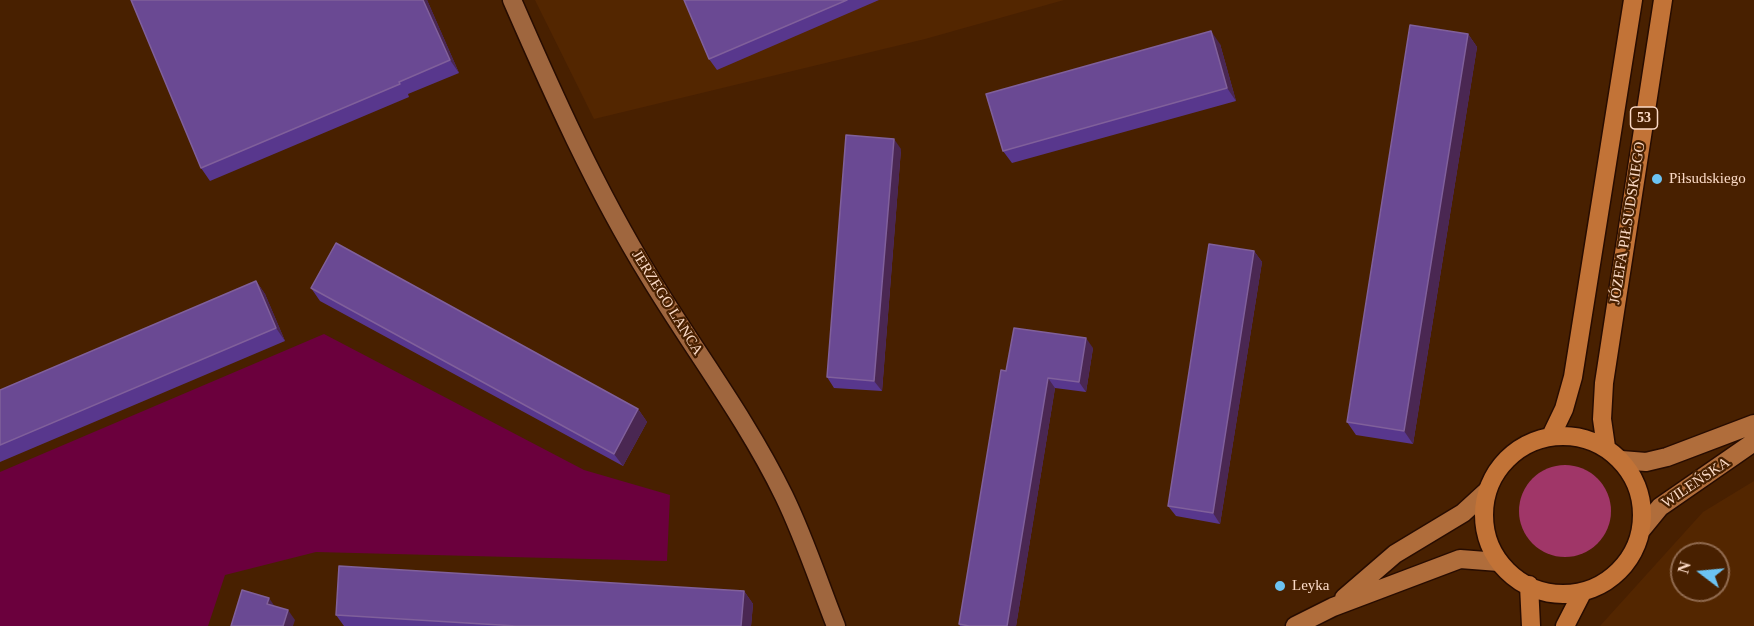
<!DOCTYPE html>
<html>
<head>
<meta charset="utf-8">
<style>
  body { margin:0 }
  #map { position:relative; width:1754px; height:626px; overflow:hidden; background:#482000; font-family:"Times New Roman",serif }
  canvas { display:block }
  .north { position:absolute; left:1670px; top:542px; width:60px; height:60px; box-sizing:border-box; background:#482000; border:2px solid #906a4f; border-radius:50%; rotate:286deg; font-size:16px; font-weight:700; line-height:24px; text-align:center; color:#fbdac6 }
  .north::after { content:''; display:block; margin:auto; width:21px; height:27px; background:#6cc3f2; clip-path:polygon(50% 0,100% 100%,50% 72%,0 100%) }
</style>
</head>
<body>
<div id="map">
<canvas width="1754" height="626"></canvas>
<div class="north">N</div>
</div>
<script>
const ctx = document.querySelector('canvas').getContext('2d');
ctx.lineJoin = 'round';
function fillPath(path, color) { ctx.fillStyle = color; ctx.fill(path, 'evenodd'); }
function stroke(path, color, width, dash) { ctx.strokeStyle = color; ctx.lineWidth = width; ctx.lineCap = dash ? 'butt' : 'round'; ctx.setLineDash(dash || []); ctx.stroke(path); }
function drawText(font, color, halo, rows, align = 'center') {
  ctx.font = font + ' "Times New Roman",serif'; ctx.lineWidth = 4.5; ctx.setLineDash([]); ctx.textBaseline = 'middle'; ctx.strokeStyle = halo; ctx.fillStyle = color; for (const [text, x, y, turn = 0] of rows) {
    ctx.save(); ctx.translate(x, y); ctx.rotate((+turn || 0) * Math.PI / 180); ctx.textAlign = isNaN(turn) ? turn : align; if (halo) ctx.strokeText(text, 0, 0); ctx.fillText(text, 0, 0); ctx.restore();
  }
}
fillPath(new Path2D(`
  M535,0H1064L925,39L594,119Z
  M1754,481V626H1600L1703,512ZM1682,554H1718V590H1682Z`), '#532600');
fillPath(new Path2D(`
  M324,334L584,470L670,495L667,561L316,552L225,575L208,626H0V472Z`), '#6b003d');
fillPath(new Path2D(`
  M1519 511a46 46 0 1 1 92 0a46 46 0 1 1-92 0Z`), '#a03668');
const street = new Path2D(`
  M512,0C553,94 595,188 649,276C693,349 746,418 784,496C804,537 819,583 836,626`);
const secondary = new Path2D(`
  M1621,460L1646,462L1667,457L1754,424
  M1642,529L1660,507L1754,442
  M1344,598L1395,554L1463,513L1487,491
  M1295,626L1333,607L1460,559L1499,562`);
const primary = new Path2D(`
  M1484 515a79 79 0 1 1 158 0a79 79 0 1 1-158 0Z
  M1551,436L1564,409L1573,377L1633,0
  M1606,447L1602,419L1604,383L1663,0
  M1529,585L1531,626
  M1565,626L1582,593`);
stroke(street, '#270c00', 21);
stroke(secondary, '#270c00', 21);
stroke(primary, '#270c00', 21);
stroke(street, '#9f663e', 18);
stroke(secondary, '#b06d3b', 18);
stroke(primary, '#c27337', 18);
fillPath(new Path2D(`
  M427,0L459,73L408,94L409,97L210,181L201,168Z
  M684,0H879L717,70L709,59Z
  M1468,34L1477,47L1413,444L1356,435L1347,422Z
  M1220,44L1236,101L1012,163L1003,151Z
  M901,149L882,391L834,388L827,377Z
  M1254,251L1262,262L1220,524L1176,516L1168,506Z
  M256,281L265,294L285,341L0,462V390Z
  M311,288L638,409L647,422L623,466L320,301Z
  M1093,348L1086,392L1055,388L1016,626H960L959,624L1006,371Z
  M744,591L753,604L751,626H344L336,615Z`), '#58378d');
fillPath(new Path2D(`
  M423,0H427L459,73L450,60Z
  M1211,31L1220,44L1236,101L1227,88Z
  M1468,34L1477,47L1413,444L1404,431Z
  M894,139L901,149L882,391L874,381Z
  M1254,251L1262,262L1220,524L1213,513Z
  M256,281L265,294L285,341L276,328Z
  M1086,338L1093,348L1086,392L1079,382Z
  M1048,378L1055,388L1016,626H1007Z
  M638,409L647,422L623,466L614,454Z
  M744,591L753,604L751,626H741Z
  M269,598L276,608L267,604Z
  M288,610L295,620L293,626H283Z`), '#4a2752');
const building = new Path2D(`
  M131,0H423L450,60L399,82L400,84L201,168Z
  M684,0H847L709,59Z
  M1410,25L1468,34L1404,431L1347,422Z
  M1211,31L1227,88L1003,151L986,94Z
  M846,135L894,139L874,381L827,377Z
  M336,243L638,409L614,454L311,288Z
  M1209,244L1254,251L1213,513L1168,506Z
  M256,281L276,328L0,445V390Z
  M1014,328L1086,338L1079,382L1048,378L1007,626H969L959,624L1001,370L1006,371Z
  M339,566L744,591L741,626H516L336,615Z
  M242,590L269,598L267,604L288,610L283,626H231Z`);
fillPath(building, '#6a4993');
stroke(building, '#80609b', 1.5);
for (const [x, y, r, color] of [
  [1657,179,6,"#6cc3f2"],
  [1280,586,6,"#6cc3f2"]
]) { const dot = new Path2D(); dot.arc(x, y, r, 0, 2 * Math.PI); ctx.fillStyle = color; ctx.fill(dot); stroke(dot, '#482000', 2); }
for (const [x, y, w] of [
  [1644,118,27]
]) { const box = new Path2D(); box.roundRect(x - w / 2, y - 11, w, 22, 4.5); ctx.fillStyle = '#482000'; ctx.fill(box); stroke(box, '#fbdac6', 1.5); }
drawText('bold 14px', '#fbdac6', null, [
  ["53",1644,118]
]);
drawText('15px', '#fbdac6', '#482000', [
  ["Piłsudskiego",1669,179],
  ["Leyka",1292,586]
], 'left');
drawText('15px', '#fbdac6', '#482000', [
  ["JÓZEFA PIŁSUDSKIEGO",1628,223,-81],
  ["JERZEGO LANCA",667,303,58],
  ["WILEŃSKA",1696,483,-34]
]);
</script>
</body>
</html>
